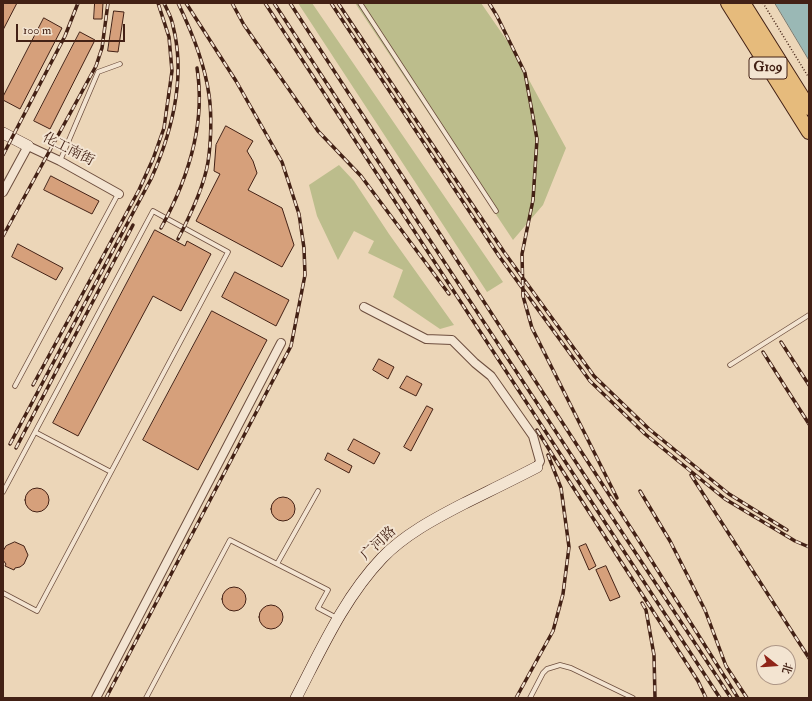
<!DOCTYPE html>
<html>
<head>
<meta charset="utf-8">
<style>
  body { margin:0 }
  #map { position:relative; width:812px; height:701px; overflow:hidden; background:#ecd6b8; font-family:"IM FELL Double Pica","Noto Serif SC",serif }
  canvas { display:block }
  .frame { position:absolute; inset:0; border:4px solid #432115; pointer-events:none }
  .north { position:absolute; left:756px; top:645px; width:40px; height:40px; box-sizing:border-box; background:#f3e4d1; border:1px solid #ad9686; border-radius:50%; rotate:107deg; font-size:11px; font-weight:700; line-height:16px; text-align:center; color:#432115 }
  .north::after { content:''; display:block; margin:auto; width:14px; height:18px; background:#8f2418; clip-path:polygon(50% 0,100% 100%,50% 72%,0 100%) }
  .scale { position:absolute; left:16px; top:24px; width:109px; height:18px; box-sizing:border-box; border:2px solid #432115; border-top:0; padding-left:5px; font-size:12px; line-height:14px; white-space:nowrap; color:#432115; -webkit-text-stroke:3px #f3e4d1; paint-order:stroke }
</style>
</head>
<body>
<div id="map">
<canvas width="812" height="701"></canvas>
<div class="frame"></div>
<div class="north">北</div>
<div class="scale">100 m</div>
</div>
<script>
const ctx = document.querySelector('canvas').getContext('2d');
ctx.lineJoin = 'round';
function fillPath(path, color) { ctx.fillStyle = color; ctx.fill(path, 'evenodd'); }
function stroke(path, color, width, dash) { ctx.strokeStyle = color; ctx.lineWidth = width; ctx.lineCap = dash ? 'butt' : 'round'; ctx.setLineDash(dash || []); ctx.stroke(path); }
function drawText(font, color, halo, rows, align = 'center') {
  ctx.font = font + ' "IM FELL Double Pica","Noto Serif SC",serif'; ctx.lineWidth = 4; ctx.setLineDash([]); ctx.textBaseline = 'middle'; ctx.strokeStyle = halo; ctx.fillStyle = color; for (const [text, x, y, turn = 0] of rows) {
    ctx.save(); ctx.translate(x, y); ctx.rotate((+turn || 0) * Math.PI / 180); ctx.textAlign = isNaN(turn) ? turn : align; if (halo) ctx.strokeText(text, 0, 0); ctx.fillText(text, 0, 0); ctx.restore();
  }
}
fillPath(new Path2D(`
  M298,3H312L503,282L487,292Z
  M355,3H481L510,45L566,148L543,205L513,240Z
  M339,165L354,181L389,234L454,325L440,329L393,297L403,270L368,253L374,241L354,231L338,260L317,216L309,185Z`), '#bcbd8c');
const water = new Path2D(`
  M775,3H809V60Z`);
fillPath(water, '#9ab8b5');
stroke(water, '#777c75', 1);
const building = new Path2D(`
  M3,3H17L3,30Z
  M95,3H103L102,19H94Z
  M114,11L124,12L118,52L108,51Z
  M44,18L62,28L20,109L3,100V97Z
  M80,32L95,40L50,129L34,121Z
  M226,126L253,141L247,151L253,161L257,173L248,190L282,208L294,245L282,267L196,221L220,174L214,171L216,145Z
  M51,176L99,201L92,214L44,190Z
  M155,230L185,246L187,241L211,254L181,311L153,296L78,436L53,423Z
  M18,244L63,268L56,280L12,257Z
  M235,272L289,300L276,326L222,297Z
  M212,311L267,340L198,470L143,440Z
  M379,359L394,367L388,379L373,370Z
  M407,376L422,384L416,396L400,388Z
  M427,406L433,409L411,451L404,447Z
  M354,439L380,453L374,464L348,450Z
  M328,453L352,466L349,473L325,460Z
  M25 500a12 12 0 1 1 24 0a12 12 0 1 1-24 0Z
  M271 509a12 12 0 1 1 24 0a12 12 0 1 1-24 0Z
  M15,542L24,546L28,555L24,564L20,567L15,568L14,570L5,566L6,564L3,560V551L6,546Z
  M586,544L596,566L589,570L579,547Z
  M606,566L620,597L610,601L596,570Z
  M222 599a12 12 0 1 1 24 0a12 12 0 1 1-24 0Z
  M259 617a12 12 0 1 1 24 0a12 12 0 1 1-24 0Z`);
fillPath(building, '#d6a07b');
stroke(building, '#432115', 1);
const lane = new Path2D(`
  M360,3L496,211
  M60,161L98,72L120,64
  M730,365L809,315
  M15,386L118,194
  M35,432L111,472
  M3,492L153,211L228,252L37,611L3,593
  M277,564L318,491
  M146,698L230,540L328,590L318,608L337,618
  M530,698L543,673L547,669L560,665L571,668L633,698`);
const street = new Path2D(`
  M3,192L28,146L60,161L119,194
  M364,307L426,339L452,340L475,363L491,376L533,436L540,461L537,467
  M96,698L281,343`);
const secondary = new Path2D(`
  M3,133L28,146
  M296,698C321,650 344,598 382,558C404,535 434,519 463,504C487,492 512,480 537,467`);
const highway = new Path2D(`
  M728,3L809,132
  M743,3L809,108`);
stroke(lane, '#6d4e3e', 5.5);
stroke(street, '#6d4e3e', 10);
stroke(secondary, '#432115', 12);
stroke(highway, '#432115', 16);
stroke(new Path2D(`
  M763,3L809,78`), '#432115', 1.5, [1, 2]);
stroke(lane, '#f3e4d1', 4);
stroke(street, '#f3e4d1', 8);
stroke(secondary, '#f3e4d1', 11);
stroke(highway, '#e6bb7c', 14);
const rail = new Path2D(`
  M178,3C191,30 205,65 209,95C212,115 211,143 208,162C204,187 190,216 178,239
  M232,3L244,25L318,131L361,176L449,294
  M265,3L720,698
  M274,3L731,698
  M290,3L636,536L738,698
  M331,3L499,256L590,381L645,434L725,499L795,541L809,547
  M338,3L504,252L594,376L649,429L729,494L787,530
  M489,3L497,16L525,73L537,139L533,200L522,254L523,296L532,328L617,498
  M3,155L65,36L78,3
  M161,228C188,179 206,124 197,68
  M3,236L96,66L102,48L108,3
  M781,342L809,385
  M763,352L809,424
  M33,385L139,190L153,159L164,128L172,71L169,37L158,3
  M537,430L560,467L698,681L706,698
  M10,444L151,179C172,132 186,77 173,26C172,18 167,10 164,3
  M16,448L133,225
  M691,475L809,658
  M640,491L670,541L705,610L726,666L747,698
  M642,603L646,610L654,655L655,698
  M106,698L291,346L305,275L304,248L299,214L282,162L236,81L186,3
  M516,698L553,631L563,594L569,547L561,488L548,455`);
stroke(rail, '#432115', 3.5);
stroke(rail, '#f3e4d1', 2, [6]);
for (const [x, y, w] of [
  [768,68,38]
]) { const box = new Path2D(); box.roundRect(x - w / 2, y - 11, w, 22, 3); ctx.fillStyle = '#f3e4d1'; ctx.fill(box); stroke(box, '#432115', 1); }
drawText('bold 13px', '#432115', null, [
  ["G109",768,68]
]);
drawText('14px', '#432115', '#f3e4d1', [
  ["化工南街",68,150,27],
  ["广河路",379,544,-43]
]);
</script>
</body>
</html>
